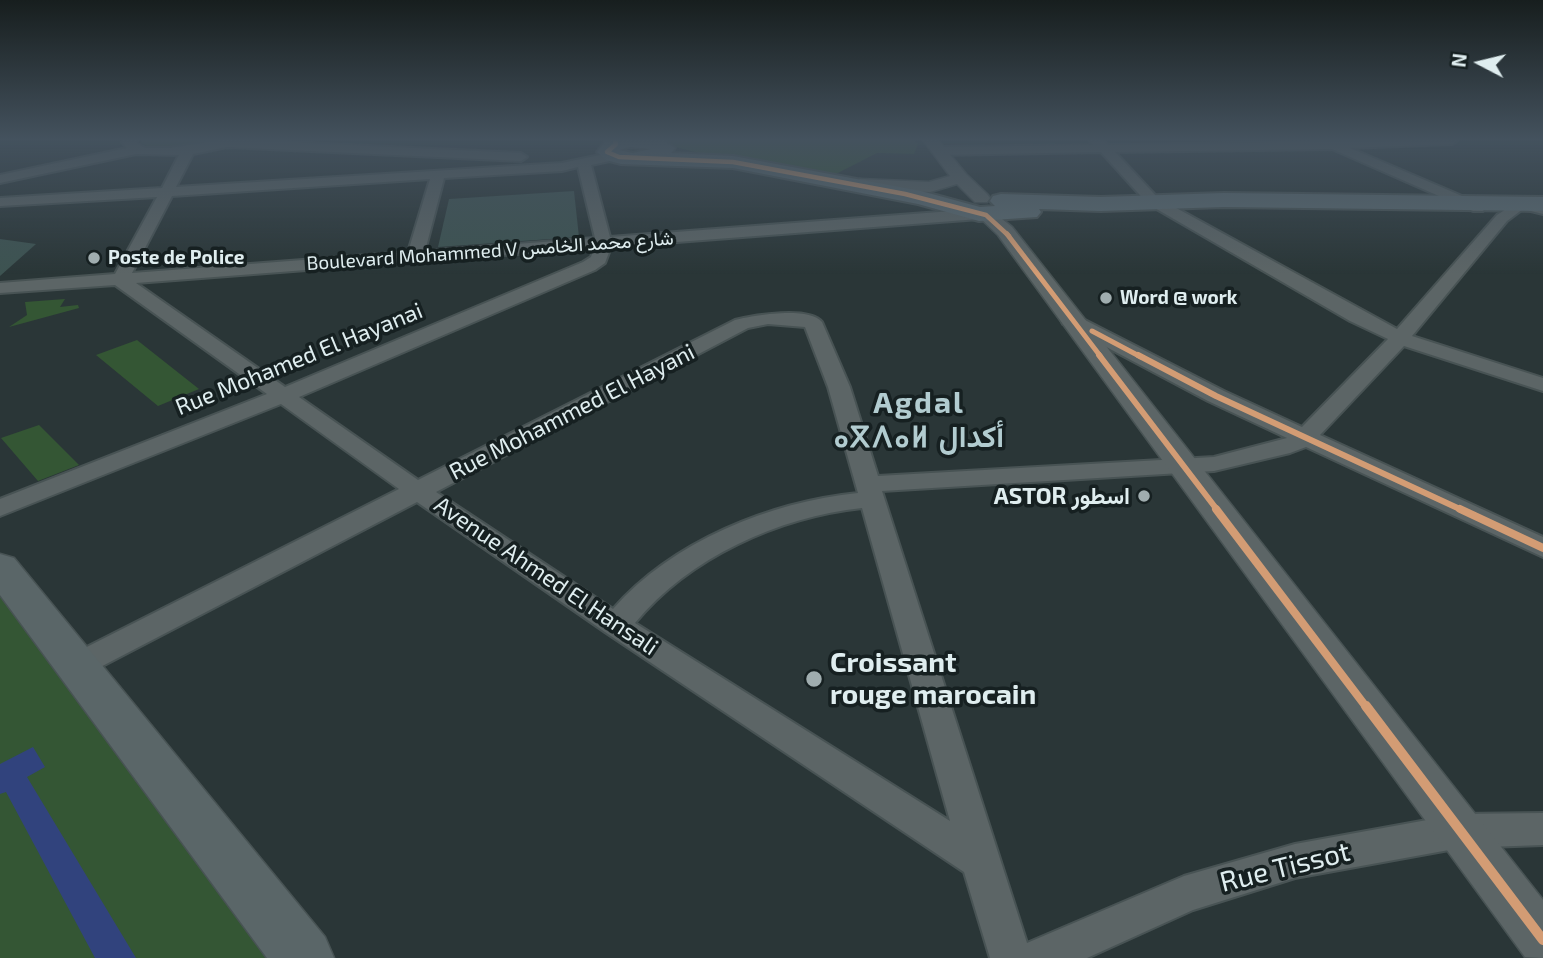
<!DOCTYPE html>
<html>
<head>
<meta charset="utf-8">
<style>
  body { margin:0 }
  #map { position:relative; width:1543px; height:958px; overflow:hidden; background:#2a3637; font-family:"Exo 2",sans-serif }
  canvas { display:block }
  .north { position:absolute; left:1445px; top:28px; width:70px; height:70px; -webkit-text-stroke:5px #162021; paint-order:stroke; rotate:277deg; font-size:19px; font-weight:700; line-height:28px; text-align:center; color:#dfedef }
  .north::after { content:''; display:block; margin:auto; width:24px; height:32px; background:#dfedef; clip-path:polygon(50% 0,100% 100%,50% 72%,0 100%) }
</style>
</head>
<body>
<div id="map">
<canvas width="1543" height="958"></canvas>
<div class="north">N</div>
</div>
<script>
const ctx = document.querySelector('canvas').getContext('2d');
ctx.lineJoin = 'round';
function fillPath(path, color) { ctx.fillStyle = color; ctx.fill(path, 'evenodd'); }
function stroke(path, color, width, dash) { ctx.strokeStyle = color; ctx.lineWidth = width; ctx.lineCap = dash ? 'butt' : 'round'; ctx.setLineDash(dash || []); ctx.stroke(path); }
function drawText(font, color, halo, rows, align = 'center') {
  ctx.font = font + ' "Exo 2",Vazirmatn,"Noto Sans Tifinagh",sans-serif'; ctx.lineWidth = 7; ctx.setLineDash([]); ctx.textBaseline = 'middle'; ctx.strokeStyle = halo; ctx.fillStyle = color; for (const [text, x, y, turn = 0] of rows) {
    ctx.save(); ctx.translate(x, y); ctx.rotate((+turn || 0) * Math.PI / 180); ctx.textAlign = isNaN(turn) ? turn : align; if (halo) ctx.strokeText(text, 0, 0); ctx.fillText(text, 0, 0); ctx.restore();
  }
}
fillPath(new Path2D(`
  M143,140H220L222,142C198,147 161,158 140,142Z
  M648,140H914L918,144L914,154L877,153L832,176L733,162Z
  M65,299L60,307L78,305L79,308L9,327L27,315L25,302Z
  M137,340L199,389L158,406L96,355Z
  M39,425L79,465L38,481L1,438Z
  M0,583L301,958H0Z`), '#345634');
fillPath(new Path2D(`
  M33,747L45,767L27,777L136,958H95L6,792L0,794V764Z`), '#31437d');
fillPath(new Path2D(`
  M574,191L579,237L438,247L449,199Z
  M0,239L36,244L0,276Z`), '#3d5351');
const minor = new Path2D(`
  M123,140H138L136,143L145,148H170L222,140H241L521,153L527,157L521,161L227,147L193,154L176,187L562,163L614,152L619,153V159L591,165L610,237L979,209L987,214L979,219L611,247L605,263L595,270L299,397L418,480L735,320C754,315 809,306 822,322L850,387L878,476L1214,457L1287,438L1208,401L1063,324L1061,320L1063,316H1077L1224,391L1302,427L1388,339L1350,321L1148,204L1101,152L938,155L932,151L938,147L1093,145L1089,140H1102L1108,145L1458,140L1452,144L1350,148L1483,205L1485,208L1483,211H1473L1332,149L1115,152L1158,198L1397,329L1497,215L1520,200L1543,205V214L1523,209L1507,221L1412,336L1543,378V391L1404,346L1320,435L1543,537V557L1306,447L1290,453L1214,471L882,491L1027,943L1184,876L1295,844L1460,814L1543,813V845L1460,848L1295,878L1193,910L1087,958H990L964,872L605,632L417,502L87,674L76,678L65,674L60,666L65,658L399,489L281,404L0,516V499L267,394L115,285L0,293V283L115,274L157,197L0,206V198L162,188L179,155L136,154L0,183V175L127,148L122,142ZM578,167L595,238L425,251L444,178L562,171ZM430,179L408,252L132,273L172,196ZM594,248L591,257L583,262L285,387L136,283ZM768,324L805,327L828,387L858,493C770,502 673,541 613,609L436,492L748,328ZM862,508L950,821L635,623C689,557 779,517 862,508Z`);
const tertiary = new Path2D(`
  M923,140H938L966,174L987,194L990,198L987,202H975L957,184L930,192L860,189L852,184L860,179L929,182L950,176Z
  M986,210L992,211L1012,227L1543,900V958L1525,957L998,235L977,215L980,211Z`);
const secondary = new Path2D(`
  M0,554L14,558L325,937L334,958H267L0,595Z`);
const primary = new Path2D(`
  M612,140H663L675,148L671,153L733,156L921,191L980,207L995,206L990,201L993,196L1001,194L1101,197L1224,193L1543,197V211L1224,207L1101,211L1039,209L1041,212L1037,217L979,221L918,204L733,168L621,164L606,160L597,152L605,142ZM630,147L651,149L633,153L619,150Z`);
stroke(minor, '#485354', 4);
stroke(tertiary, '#485354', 3);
stroke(secondary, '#485354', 3);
stroke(primary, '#485354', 4);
fillPath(minor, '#5c6566');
fillPath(tertiary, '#5c6566');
fillPath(secondary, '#5a6668');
fillPath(primary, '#5d6c72');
stroke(new Path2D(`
  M615,140L616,144L607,152L619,157L733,162L905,194L986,215L1009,236`), '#d39c74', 4.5);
stroke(new Path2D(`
  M1007,234L1101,357
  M1092,331L1141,357`), '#d39c74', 5);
stroke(new Path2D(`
  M1099,355L1218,511
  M1138,355L1216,396L1464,511`), '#d39c74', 6);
stroke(new Path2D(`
  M1216,509L1367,708
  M1460,509L1543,548`), '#d39c74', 8);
stroke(new Path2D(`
  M1366,706L1543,940`), '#d39c74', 10);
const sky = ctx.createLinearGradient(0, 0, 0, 274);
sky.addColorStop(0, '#171e1e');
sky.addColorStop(0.51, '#44525e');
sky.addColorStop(1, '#44525e00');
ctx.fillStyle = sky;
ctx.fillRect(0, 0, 1543, 274);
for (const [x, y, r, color] of [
  [94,258,7,"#a0adaf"],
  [1106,298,7,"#a0adaf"],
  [1144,496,7,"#a0adaf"],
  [814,679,9,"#a0adaf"]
]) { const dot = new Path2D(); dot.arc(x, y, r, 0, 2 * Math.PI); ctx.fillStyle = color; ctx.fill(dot); stroke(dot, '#162021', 2.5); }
drawText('19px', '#dfedef', '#162021', [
  ["Boulevard Mohammed V شارع محمد الخامس",490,251,-4]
]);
drawText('bold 19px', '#dfedef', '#162021', [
  ["Poste de Police",108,258],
  ["Word @ work",1120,298]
], 'left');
drawText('23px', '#dfedef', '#162021', [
  ["Rue Mohamed El Hayanai",299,359,-22],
  ["Rue Mohammed El Hayani",572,412,-27],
  ["Avenue Ahmed El Hansali",546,576,34]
]);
drawText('bold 23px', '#dfedef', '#162021', [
  ["ASTOR اسطور",1130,496]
], 'right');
drawText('bold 28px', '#dfedef', '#162021', [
  ["Croissant",830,663],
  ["rouge marocain",830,695]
], 'left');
drawText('28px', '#dfedef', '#162021', [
  ["Rue Tissot",1285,867,-14]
]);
ctx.letterSpacing = '2px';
drawText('bold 30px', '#b2ccd0', '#162021', [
  ["Agdal",919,403],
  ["ⴰⴳⴷⴰⵍ أكدال",919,437]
]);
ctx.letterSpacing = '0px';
</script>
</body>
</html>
